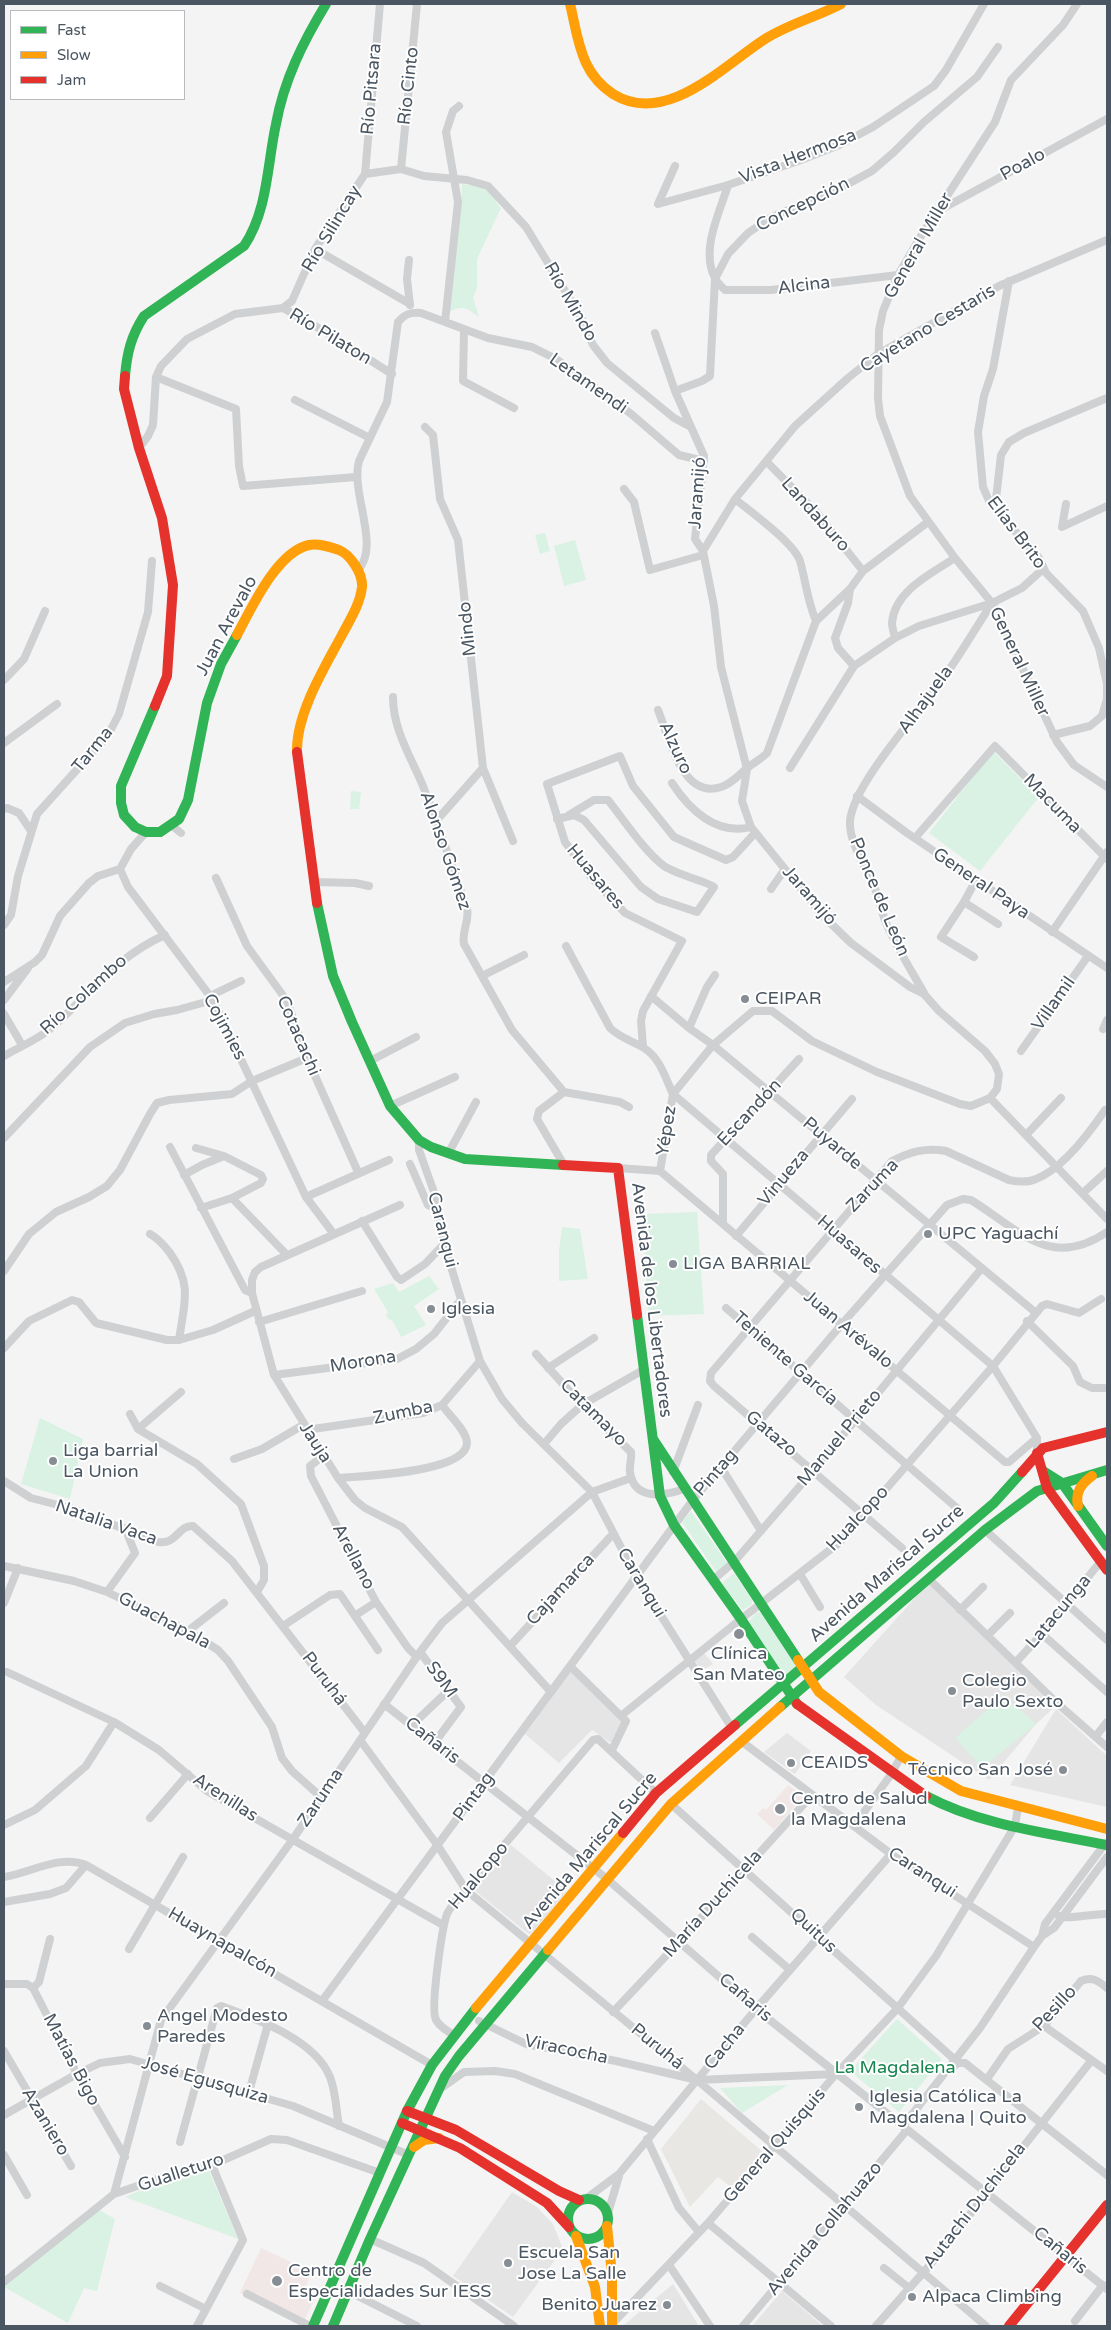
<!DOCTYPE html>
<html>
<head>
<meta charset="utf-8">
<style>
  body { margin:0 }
  #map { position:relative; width:1111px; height:2330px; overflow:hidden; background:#f4f4f4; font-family:"Varela Round",sans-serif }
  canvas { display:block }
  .frame { position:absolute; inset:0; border:5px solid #4a5661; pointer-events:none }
  .legend { position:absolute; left:10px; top:10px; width:175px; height:90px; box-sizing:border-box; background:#fff; border:1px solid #b7bbc0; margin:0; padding:6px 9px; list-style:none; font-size:15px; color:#4a5661 }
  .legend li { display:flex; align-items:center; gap:10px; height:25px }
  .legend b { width:25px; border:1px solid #b7bbc0 }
</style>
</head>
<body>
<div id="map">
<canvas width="1111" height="2330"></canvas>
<div class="frame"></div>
<ul class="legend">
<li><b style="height:6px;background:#30b455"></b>Fast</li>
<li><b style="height:6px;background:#ff9f0a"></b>Slow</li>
<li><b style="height:6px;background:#e5322d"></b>Jam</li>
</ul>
</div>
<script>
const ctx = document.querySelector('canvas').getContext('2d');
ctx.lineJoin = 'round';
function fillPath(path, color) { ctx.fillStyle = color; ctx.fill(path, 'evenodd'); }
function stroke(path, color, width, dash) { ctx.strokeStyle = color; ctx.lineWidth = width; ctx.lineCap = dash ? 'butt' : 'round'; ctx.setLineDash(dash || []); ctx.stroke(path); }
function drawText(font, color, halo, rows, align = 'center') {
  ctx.font = font + ' "Varela Round",sans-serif'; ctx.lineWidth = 4; ctx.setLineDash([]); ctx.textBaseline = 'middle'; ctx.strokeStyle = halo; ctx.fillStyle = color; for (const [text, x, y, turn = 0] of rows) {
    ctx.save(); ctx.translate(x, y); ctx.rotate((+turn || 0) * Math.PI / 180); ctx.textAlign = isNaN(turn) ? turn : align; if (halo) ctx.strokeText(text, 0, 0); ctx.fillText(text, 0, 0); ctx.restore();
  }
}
fillPath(new Path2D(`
  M701,2099L763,2152L731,2187L718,2177L690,2207L661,2149Z`), '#e8e7e3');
fillPath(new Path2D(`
  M931,1580L1058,1704L1036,1724L989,1780L876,1705L844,1677Z
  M704,1653L713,1664L702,1671L694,1660Z
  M570,1671L623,1723L611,1743L592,1730L559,1763L525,1734Z
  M1056,1709L1107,1756V1807L1010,1785Z
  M787,1733L811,1751L795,1774L764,1752Z
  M511,1845L567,1891L530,1935L474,1890Z
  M512,2192L537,2207L553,2224L563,2249L513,2317L453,2276Z
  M673,2284L699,2326H623L624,2325Z
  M782,2291L823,2326H752Z`), '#e6e5e6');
fillPath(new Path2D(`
  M788,1785L801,1794L802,1798L774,1830L757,1814L763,1808L766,1810Z
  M261,2248L312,2272L304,2290L316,2296L303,2323L240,2293Z`), '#f1e7e6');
fillPath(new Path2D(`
  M462,184C472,185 485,186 492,195C496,199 496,204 501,208L477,259V288L473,298L479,317C468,309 463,304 449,312L461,209Z
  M545,533L550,551L540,554L535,535Z
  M575,540L586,580L564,586L554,546Z
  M993,751L1039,797L980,871L929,833Z
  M351,791L361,792L359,809H350Z
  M697,1212L704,1314L648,1316L643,1214Z
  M562,1227L580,1229L588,1279L559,1281V1251Z
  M429,1276L439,1289L414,1306L426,1325L401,1337L392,1320L388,1319L386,1315L388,1312L374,1289L393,1283L399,1292Z
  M40,1418L83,1439L70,1499L21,1484Z
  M691,1511L727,1563L717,1573L682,1522Z
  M734,1573L752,1600V1604L743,1610L723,1585V1582Z
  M757,1612L761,1613L797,1668L785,1678L749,1621Z
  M1004,1695L1036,1724L982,1768L955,1738Z
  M897,2019L942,2059L899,2112L850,2071Z
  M788,2085L742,2113L720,2088Z
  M209,2171L238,2239L125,2197L158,2183Z
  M99,2210L115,2219L97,2291L84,2288L68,2323L4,2287Z`), '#d9f2e3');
stroke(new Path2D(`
  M1077,4L1063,25L1011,80L995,122L921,236L898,275L883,311L879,330L878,398L880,416L910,496L955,558L992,603L1057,742L1074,765L1107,787
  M675,166L658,204L728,185L801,160L839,145L873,127L934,86L946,70L984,4
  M401,169L417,4
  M365,174L401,169L424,176L467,180L488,186L526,227L581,317L593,345L607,363L674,418L691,427
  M728,185C720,212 700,250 715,278C717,283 722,287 725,290H771L898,275
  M940,210L1107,119
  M315,249L410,304
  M409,260L407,279L410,305
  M1009,281L993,369L984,396L978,432L983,487L990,503L1039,558L1046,573L1083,611L1099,648L1107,684V699L1102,716L1090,726L1053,735
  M283,308L292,301L315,249L365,174L380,4
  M445,322L458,202L446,132L453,111L459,106
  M464,330L463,381L514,408
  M655,333L675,391L704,456L695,539L703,551L714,606L721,667L747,769L742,801L751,827L822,915L851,943L910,987L924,994L939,1011L985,1051L995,1064L999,1074L997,1089L990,1098L971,1106L960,1104L877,1072L812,1041L772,1011H753L713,1045L673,1094L660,1171
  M156,377L236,409L239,466L243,486L356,477
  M675,391L702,381L710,376L715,279L728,254L748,233L770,218L846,185L872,171L894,152L924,122L977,77L998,47
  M295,400L370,438
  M425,427L433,435L440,499L458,540L483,768L436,821
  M139,448L148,436L153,425L156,377L161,366L187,339L235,314L283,308L329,334L392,374
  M766,461L817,513L863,571
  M624,489L634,502L650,570L703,555
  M735,499C751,512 794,543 800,561C806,582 807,600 816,621
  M1066,504L1062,527L1107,506
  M995,508L1001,455L1009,442L1024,433L1107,398
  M703,551L735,499L795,426L848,378L878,354L999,286L1107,240
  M358,570C381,546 350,492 359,461L387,402L398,322C405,314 410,312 421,313L488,338L532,347L556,359L630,413L679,455L704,461
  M850,589L848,603L835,638L838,648L854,666
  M895,638C894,633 892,627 892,623C894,591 932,573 955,558
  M4,680L24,659L45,611
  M393,697C393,730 411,757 423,786C439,827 453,868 467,909C470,921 461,932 464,944L512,1030L564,1092L620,1102L629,1107
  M658,710C669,737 682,800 721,787C731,784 738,776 746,769C753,763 760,760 767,753L816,621L850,589L863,571L928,522
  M4,743L57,704
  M997,748L1107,859
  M483,768L513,841
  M790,768L854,666L895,638L919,626L992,603L1022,588L1043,569
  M672,783C689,809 716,836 751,827
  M857,796L907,833L1107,968
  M4,809L7,808L19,813L31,831
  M557,819L574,815L584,820L641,887L658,899L697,912L714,887C711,883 675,874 664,866C644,851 624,820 608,800H594L569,815
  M171,825L181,833
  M146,832L131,849L120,869L128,887L213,1000L306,1197L333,1233
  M915,838L995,746
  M216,878L247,946L287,1001L307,1058L358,1172
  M976,880L964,902L998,924
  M313,882L355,883L369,886
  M771,889L785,869
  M964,902L941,937L974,957
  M4,925L11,915L18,876L37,814L108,735L119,714L148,612L152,561
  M1052,932L1107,852
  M566,946L610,1028C620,1038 633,1041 644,1048C660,1058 665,1077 673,1094L993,1366L1037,1438V1453
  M482,976L524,955
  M4,982L35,962L42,955L60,916L89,883L98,876L120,869
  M924,993C911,970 897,948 886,923C881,911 879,896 873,884C865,864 849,843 850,821C853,783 924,707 947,673C963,650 977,626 992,603
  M210,996L241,981
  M651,996L689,1028L713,1045L1035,1312
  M4,1000L28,968
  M4,1014L22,1045
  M689,1028L707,987L715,975
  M1103,1029L1107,1020
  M643,1047L641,1021L643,1011L682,941L625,913L591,877L565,842L547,784L620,756L633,786L674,837L726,860L733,857L755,833
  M1021,1051L1088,956
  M4,1056C19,1047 37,1040 50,1029C90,995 115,957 165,935
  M370,1061L416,1037
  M564,1092L539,1111L537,1119L564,1165
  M990,1098L1107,1219
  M390,1106L455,1077
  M1027,1134L1061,1098
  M4,1138L90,1047L125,1023L154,1014L177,1010L213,1000
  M419,1140V1150L435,1195L444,1244L480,1361L502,1399L522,1423L592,1492L636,1576L732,1728
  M170,1147L245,1290L252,1293
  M196,1148L224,1156
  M448,1154L476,1102
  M410,1164L428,1205L432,1207L437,1206
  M618,1168L660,1171
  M660,1171L1005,1462H1009L1037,1438
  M184,1175L202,1165L224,1156L261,1175L263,1179L261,1183L232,1198L201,1208
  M1083,1193L1107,1171
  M306,1197L389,1160
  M232,1198L286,1254
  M400,1205L261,1267L255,1272L252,1280V1293L274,1375L338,1478L355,1500L365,1508L402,1527L551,1692
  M362,1221L397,1277L401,1280L425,1264L444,1244
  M723,1224V1174L711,1161V1155L799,1059
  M150,1234C159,1239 164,1245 170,1253C193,1285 184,1304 179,1340
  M736,1236L852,1099
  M4,1271L29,1234L56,1212L89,1197L107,1186L120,1170L150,1114L157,1103L169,1100L232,1094L252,1081L307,1058
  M726,1308L958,1509
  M1027,1321L1073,1366L1080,1382L1092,1388H1104
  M259,1322L362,1291
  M4,1348L29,1321L72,1300L79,1302L96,1323L167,1340H179L213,1330L255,1311
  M536,1354L582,1405L631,1452C632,1459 629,1465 630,1472C634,1501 664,1496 684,1489
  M548,1368L594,1338
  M274,1375L397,1359L416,1349L434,1334L460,1301
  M130,1414L138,1429L197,1464L241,1504L264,1566V1580L257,1592
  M138,1429L181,1392
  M306,1430L423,1413L442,1405L480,1361
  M544,1444L561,1424L582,1405L643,1370
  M323,1456L310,1466L311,1476L376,1602L408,1648L417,1657
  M234,1459L262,1449L303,1425
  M721,1467L761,1531
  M673,1472L698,1405
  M338,1478C361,1476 466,1473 467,1443C467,1431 449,1415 442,1405
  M4,1481L31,1498L70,1508L158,1542C177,1545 178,1525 193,1526L232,1561L365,1733
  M125,1528L135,1553L107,1592L188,1631L218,1650L228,1661L272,1727L282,1758L292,1771L321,1797
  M985,1530L1107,1640
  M902,1548L714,1386L710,1381L711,1373L892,1161C910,1152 925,1147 946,1151L1009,1180C1018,1182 1027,1183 1036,1179C1062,1169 1090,1132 1105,1110
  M4,1566L74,1581L107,1592
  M800,1574L820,1607
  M929,1579L1058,1704L1107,1747
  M713,1580L734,1562L813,1471L982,1268
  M4,1603L18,1568
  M960,1610L983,1587
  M356,1615L376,1602
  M283,1626L330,1595L340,1594L378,1650
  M188,1631L224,1603
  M1042,1634L1107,1692
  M988,1635L1010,1613
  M510,1646L612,1535
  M420,1652L461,1707L435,1742
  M1016,1662L1042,1634L1101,1561
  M570,1666L626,1721L612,1750
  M7,1672L114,1722L159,1750L207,1791L443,1925
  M384,1704L607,1879L756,2009L1107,2289
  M622,1715L741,1619L840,1542L993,1366L1042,1306L1047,1304L1079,1313L1101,1299
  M412,1725L449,1690
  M1096,1736L1107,1722
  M360,1740L438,1846L466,1890L697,2080L986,2326
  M741,1741L891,1854L1034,1947
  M671,1804L954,2059
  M150,1818L188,1774
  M4,1825L35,1810L86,1766L114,1722
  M854,1826L892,1773L901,1756
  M4,1877C30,1873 60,1854 86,1865L432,2065
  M4,1902L50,1894L66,1888L86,1865
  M1059,1916C1067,1920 1095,1913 1107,1914
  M1042,1936L1045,1924L1104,1845
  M752,1937L790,1970
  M129,1949L183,1857
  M4,1984H27L33,1988L77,2074L125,2157
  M33,1988L39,1982L50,1939
  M322,2001L693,1500L841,1325L947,1205L963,1199L971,1200C1018,1229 1050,1271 1107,1232
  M613,2012L680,1941L812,1795
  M479,2021L526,2044L616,2061L697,2080L836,2074
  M1044,2026L1107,2071
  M454,2035C447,2031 440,2027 436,2020C430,2008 442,1928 447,1914C451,1905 460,1897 466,1890L593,1740L598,1739L656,1793
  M4,2051L71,2166
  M951,2069L958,2063H965L1107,2175
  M987,2079L1008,2049L1044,2026L1081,1981C1093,1976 1098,1981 1107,1988
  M440,2089L464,2072L495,2071L515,2074L654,2131
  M249,2092L268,2024
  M4,2115L77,2074L100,2063L130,2059L293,2106L409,2155
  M903,2126L980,2028L1034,1947L1042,1936L1054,1928L1107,1857
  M647,2139L679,2208L699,2232
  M180,2142L217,2008L221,2006C256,2019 315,2039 330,2077C336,2092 336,2110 339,2126
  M4,2155L27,2195
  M114,2194L161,2020L293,1839L420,1652L442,1623L592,1492L631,1478
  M587,2198L619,2174L756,2009L891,1854
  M608,2213L619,2176
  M708,2223L831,2326
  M370,2239L424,2263L514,2326
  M669,2265L710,2326
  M884,2268L909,2288
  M4,2282L114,2194L160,2178L212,2165L271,2139L287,2140L380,2173
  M160,2286L206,2309
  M348,2291L417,2326
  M247,2294L310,2326
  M1075,2321L1103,2285
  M612,2324L708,2223L836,2074L897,2009L936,1956L1015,1826L1018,1807
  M197,2326L243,2240L212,2165
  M743,2326L907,2130
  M876,2326L929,2266L1091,2061`), '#ced0d2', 8);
stroke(new Path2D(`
  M125,376C127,353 131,336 144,316L244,246C268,210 267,165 276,124C284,80 303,42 326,4
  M155,706L121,786V803L124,815L135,827L146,832H160L179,819L188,800L207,703L221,664L237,635
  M317,903L333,976L352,1022L390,1106L419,1140L431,1147L465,1159L563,1165
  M637,1315L660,1496L674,1525L741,1619L797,1704
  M653,1439L798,1660
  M1043,1471L1062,1483L1107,1546
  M780,1707L985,1530L1037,1491L1107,1470
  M735,1725L994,1503L1022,1472
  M926,1796C980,1825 1047,1833 1107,1845
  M568 2219a20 20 0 1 1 40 0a20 20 0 1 1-40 0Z
  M313,2326L407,2111L432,2065L476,2008
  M333,2326L370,2239L445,2076L459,2056L548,1950`), '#30b455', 10);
stroke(new Path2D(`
  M570,4C575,24 577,44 586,63C592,76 601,86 613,94C666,127 723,66 765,39C789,24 816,17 841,4
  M237,635C252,607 277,552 309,545C319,543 330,547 339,550C351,555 363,574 362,587C360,604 351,618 343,633C325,667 296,713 297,752
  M1078,1506C1075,1492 1081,1484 1092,1476
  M798,1660L819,1692L901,1756L961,1791L1107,1829
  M548,1950L671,1804L780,1707
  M476,2008L623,1833
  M414,2147L424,2140L439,2138
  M607,2226L612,2274V2326
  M576,2236L595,2287L600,2326`), '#ff9f0a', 10);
stroke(new Path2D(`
  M125,376L124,389L139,448L162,518L173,585L167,676L155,706
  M297,752L317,903
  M563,1165L618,1168L637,1315
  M1037,1453L1047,1488L1107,1570
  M1022,1472L1043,1448L1107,1432
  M797,1704L926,1796
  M623,1833L656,1793L735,1725
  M407,2111L456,2130L559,2191L579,2200
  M402,2123L460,2148L547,2203L569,2227
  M1009,2326L1107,2205`), '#e5322d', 10);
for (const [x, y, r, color] of [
  [745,999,5,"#868d94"],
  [928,1234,5,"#868d94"],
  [673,1264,5,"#868d94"],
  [431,1309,5,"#868d94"],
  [53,1461,5,"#868d94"],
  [739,1634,6,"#868d94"],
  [952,1691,5,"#868d94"],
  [791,1763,5,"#868d94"],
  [1063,1770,5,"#868d94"],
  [780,1809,6,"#868d94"],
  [147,2026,5,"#868d94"],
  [859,2107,5,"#868d94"],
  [508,2263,5,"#868d94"],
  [277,2281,6,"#868d94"],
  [912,2297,5,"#868d94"],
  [667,2305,5,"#868d94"]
]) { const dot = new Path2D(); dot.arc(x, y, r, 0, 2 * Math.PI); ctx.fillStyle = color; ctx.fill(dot); stroke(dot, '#fff', 2); }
drawText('18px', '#4a5661', '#fff', [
  ["Río Cinto",409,86,-84],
  ["Río Pitsara",372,89,-85],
  ["Vista Hermosa",798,157,-21],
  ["Poalo",1023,165,-29],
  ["Concepción",803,205,-26],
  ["Río Silincay",332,229,-59],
  ["General Miller",919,246,-60],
  ["Alcina",804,286,-7],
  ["Río Mindo",570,302,60],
  ["Cayetano Cestaris",928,329,-31],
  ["Río Pilaton",330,337,31],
  ["Letamendi",588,384,35],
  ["Jaramijó",698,493,-86],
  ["Landaburo",815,515,48],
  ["Elías Brito",1016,533,53],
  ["Juan Arevalo",227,626,-62],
  ["Mindo",468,629,-96],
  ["General Miller",1019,662,65],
  ["Alhajuela",926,700,-54],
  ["Alzuro",675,748,65],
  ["Tarma",93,750,-51],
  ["Macuma",1052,804,46],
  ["Alonso Gómez",445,851,71],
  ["Huasares",595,877,50],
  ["General Paya",981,884,34],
  ["Jaramijó",809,896,49],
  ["Ponce de León",879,897,67],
  ["Río Colambo",84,995,-42],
  ["Villamil",1054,1004,-55],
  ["Cojimies",224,1027,62],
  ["Cotacachi",298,1036,67],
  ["Escandón",750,1113,-47],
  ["Yépez",667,1131,-81],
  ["Puyarde",832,1144,40],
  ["Vinueza",784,1178,-50],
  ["Zaruma",873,1186,-46],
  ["Caranqui",442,1230,76],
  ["Huasares",849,1245,41],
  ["Avenida de los Libertadores",651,1300,83],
  ["Juan Arévalo",848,1330,40],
  ["Teniente García",785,1359,41],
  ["Morona",363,1362,-9],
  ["Zumba",403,1413,-12],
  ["Catamayo",593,1413,45],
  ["Gatazo",771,1434,40],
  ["Manuel Prieto",840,1438,-50],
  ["Jauja",315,1443,57],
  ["Pintag",716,1473,-49],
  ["Hualcopo",858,1519,-47],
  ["Natalia Vaca",106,1523,19],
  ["Arellano",353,1557,62],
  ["Avenida Mariscal Sucre",887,1574,-41],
  ["Caranqui",641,1583,59],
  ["Cajamarca",561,1590,-47],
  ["Latacunga",1059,1612,-50],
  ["Guachapala",164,1621,28],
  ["Puruhá",324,1679,53],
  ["S9M",441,1680,54],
  ["Cañaris",432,1741,38],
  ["Pintag",474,1797,-54],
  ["Arenillas",225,1798,33],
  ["Zaruma",321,1798,-56],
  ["Avenida Mariscal Sucre",590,1851,-50],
  ["Caranqui",922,1873,33],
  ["Hualcopo",479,1876,-50],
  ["María Duchicela",713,1904,-48],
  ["Quitus",813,1931,43],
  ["Huaynapalcón",222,1943,30],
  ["Cañaris",745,1998,41],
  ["Pesillo",1055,2009,-47],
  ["Puruhá",657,2047,39],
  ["Cacha",725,2047,-51],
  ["Viracocha",566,2050,12],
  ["Matías Bigo",71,2060,62],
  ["José Egusquiza",205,2081,16],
  ["Azaniero",45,2122,59],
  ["General Quisquis",775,2146,-49],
  ["Gualleturo",181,2173,-18],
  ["Autachi Duchicela",975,2206,-52],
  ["Avenida Collahuazo",825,2229,-50],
  ["Cañaris",1060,2251,39]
]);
drawText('18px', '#4a5661', '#fff', [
  ["CEIPAR",755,999],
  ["UPC Yaguachí",938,1234],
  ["LIGA BARRIAL",683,1264],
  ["Iglesia",441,1309],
  ["Liga barrial",63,1451],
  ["La Union",63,1472],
  ["Clínica",739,1654,"center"],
  ["San Mateo",739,1675,"center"],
  ["Colegio",962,1681],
  ["Paulo Sexto",962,1702],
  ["CEAIDS",801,1763],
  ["Técnico San José",1053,1770,"right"],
  ["Centro de Salud",791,1799],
  ["la Magdalena",791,1820],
  ["Angel Modesto",157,2016],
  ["Paredes",157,2037],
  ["Iglesia Católica La",869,2097],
  ["Magdalena | Quito",869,2118],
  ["Escuela San",518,2253],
  ["Jose La Salle",518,2274],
  ["Centro de",288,2271],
  ["Especialidades Sur IESS",288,2292],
  ["Alpaca Climbing",922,2297],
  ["Benito Juarez",657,2305,"right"]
], 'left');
drawText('18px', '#17864f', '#fff', [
  ["La Magdalena",895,2068]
]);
</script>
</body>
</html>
